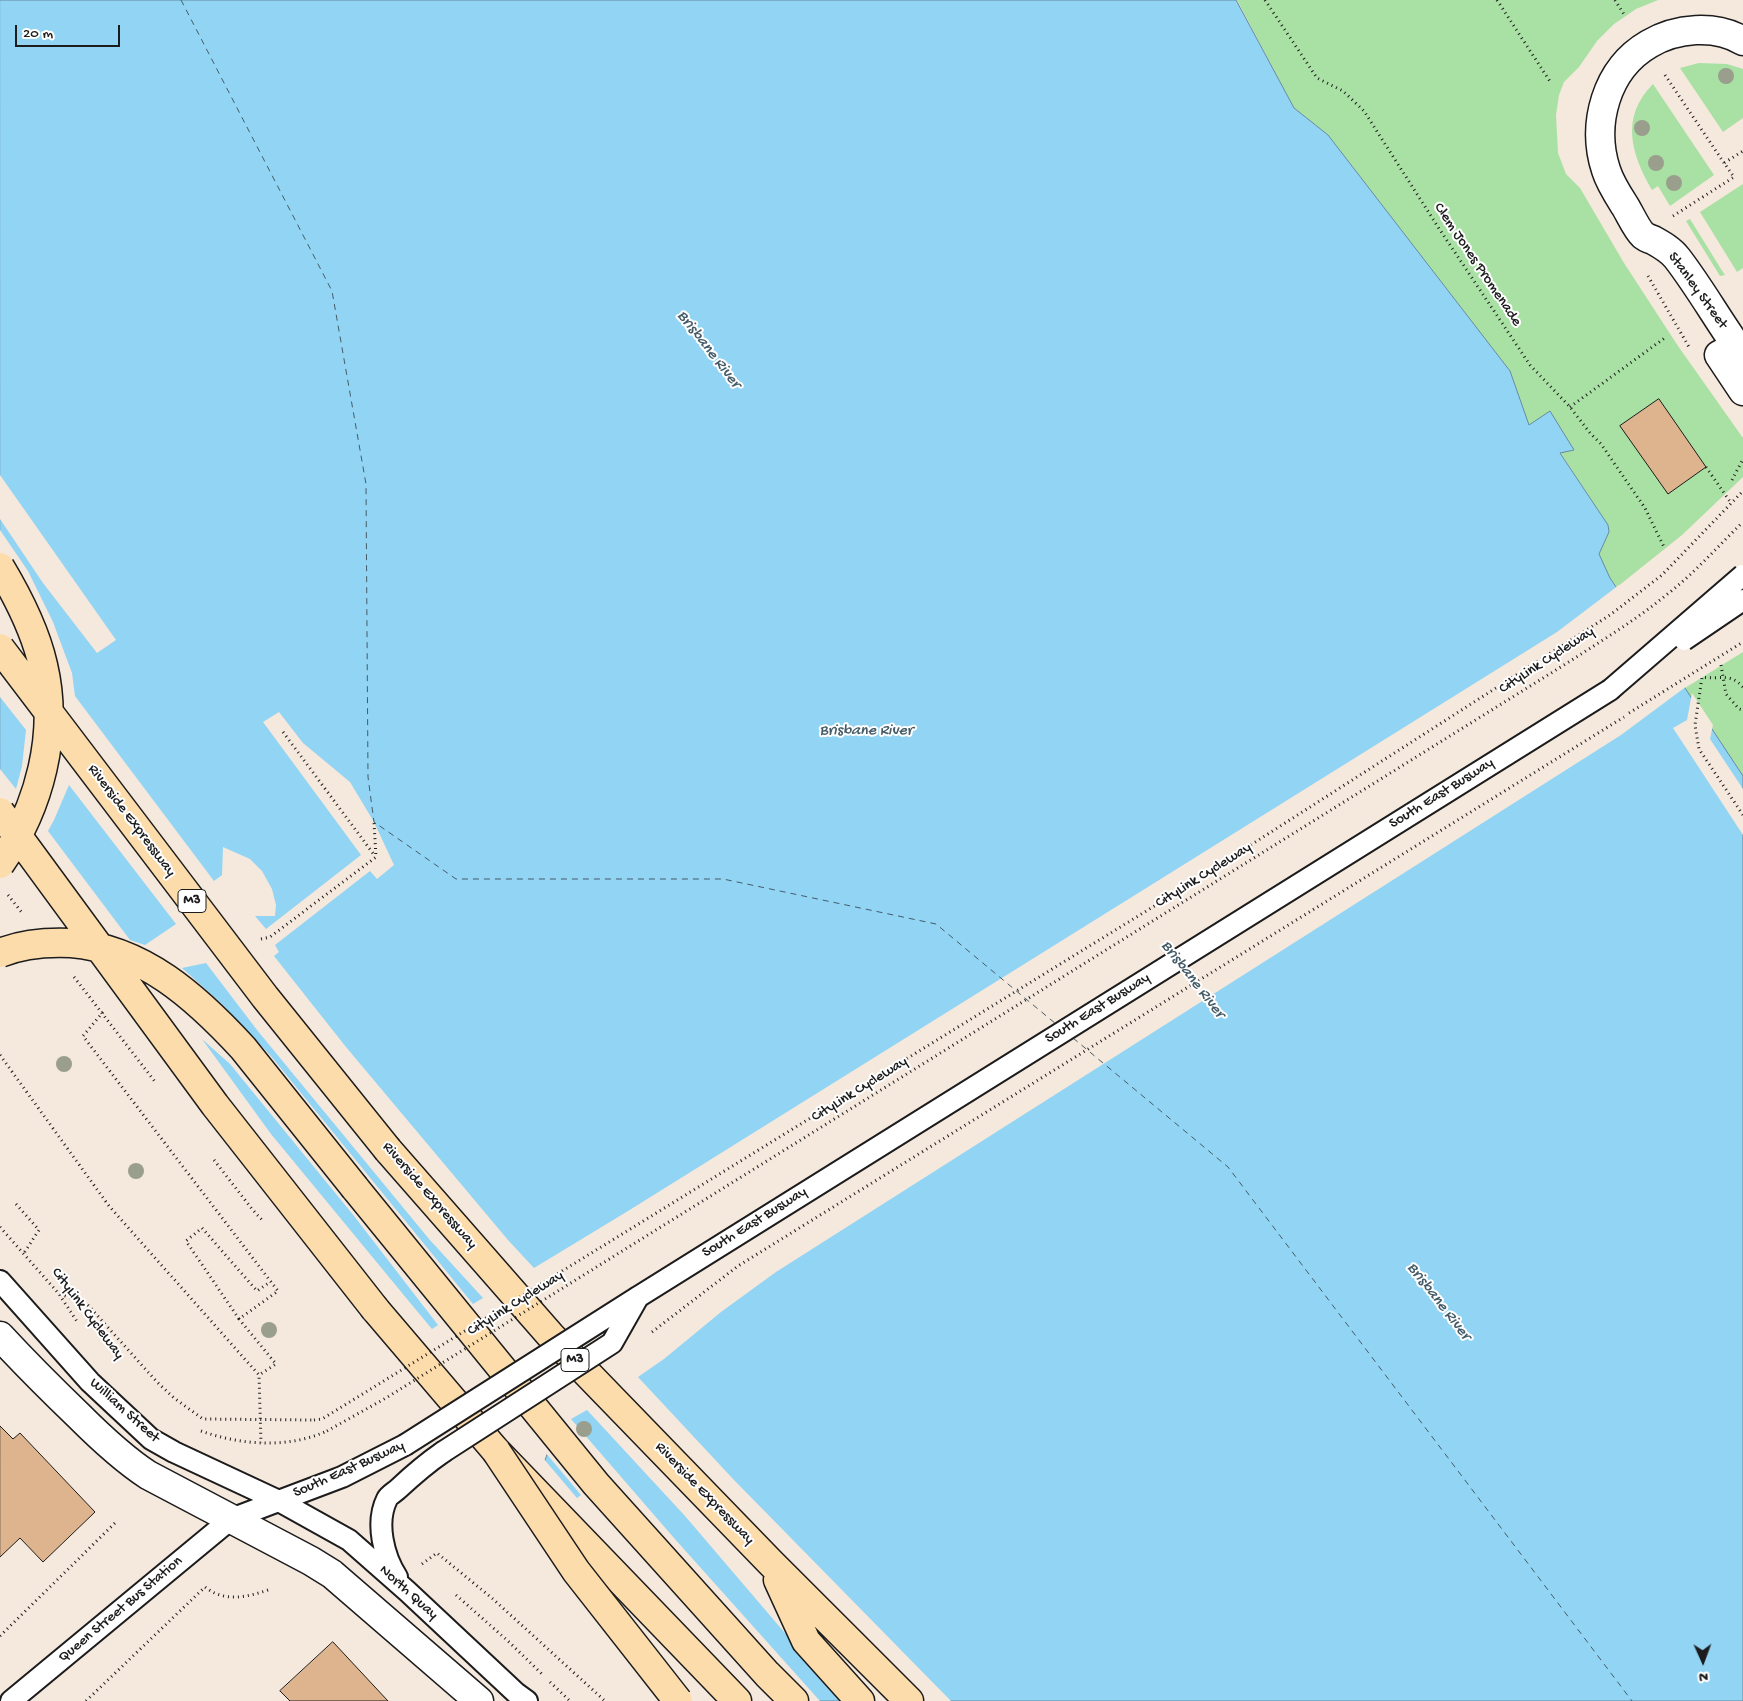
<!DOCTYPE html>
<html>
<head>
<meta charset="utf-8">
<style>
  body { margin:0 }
  #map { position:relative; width:1743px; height:1701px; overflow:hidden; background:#f5e8dd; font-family:"Gochi Hand",sans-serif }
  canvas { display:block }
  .north { position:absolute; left:1678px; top:1636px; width:50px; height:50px; -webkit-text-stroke:4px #fff; paint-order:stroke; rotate:178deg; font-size:14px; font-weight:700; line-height:20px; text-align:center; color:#1c1c1c }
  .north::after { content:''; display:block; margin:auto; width:18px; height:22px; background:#1c1c1c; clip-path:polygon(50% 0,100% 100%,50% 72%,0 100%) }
  .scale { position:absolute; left:15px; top:25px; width:105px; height:22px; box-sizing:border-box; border:2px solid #1c1c1c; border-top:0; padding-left:6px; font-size:15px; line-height:18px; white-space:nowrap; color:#1c1c1c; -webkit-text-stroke:4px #fff; paint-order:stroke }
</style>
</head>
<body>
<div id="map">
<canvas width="1743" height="1701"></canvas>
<div class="north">N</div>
<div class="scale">20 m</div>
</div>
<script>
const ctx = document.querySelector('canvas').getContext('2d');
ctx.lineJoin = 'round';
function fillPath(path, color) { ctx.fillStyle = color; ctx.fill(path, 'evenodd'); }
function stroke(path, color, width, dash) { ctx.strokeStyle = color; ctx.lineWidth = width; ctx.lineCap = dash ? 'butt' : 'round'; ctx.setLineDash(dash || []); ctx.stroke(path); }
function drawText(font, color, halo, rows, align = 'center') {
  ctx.font = font + ' "Gochi Hand",sans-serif'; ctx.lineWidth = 4; ctx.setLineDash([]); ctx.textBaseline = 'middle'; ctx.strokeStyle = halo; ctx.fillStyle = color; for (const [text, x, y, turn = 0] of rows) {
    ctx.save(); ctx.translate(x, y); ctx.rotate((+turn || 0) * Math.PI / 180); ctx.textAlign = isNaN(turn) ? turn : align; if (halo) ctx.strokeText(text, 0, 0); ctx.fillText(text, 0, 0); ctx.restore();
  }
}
fillPath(new Path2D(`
  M1237,0H1658L1636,9L1614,24L1597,41L1579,67L1564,82L1559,95L1556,115L1558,153L1566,174L1580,188L1624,263L1678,346L1743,438V477L1682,535L1617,587L1610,578L1599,554L1609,532L1608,525L1560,452L1574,450L1550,411L1529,425L1510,371L1328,135L1294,108Z
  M1699,63L1727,64L1743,69V118L1723,132L1680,68Z
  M1653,84L1714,175L1670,206L1658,186L1652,190C1631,154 1620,117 1653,84Z
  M1743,184V268L1737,272L1700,212Z
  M1690,219L1721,269L1725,275L1720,276L1686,221Z
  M1743,652V776L1685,688Z`), '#a9e0a4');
const water = new Path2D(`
  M0,0H1236L1294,108L1328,135L1510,371L1529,425L1550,411L1574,450L1560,453L1608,525L1609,532L1599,554L1610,578L1685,688L1743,776V1701H755L540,1474L557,1427L394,1314L0,796Z`);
fillPath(water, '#92d4f4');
stroke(water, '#638a9e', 1);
fillPath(new Path2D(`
  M0,475L116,640L97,653L43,583L0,519Z
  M0,530L28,571L53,622L72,673L75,696L214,881L222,875L223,847L250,859L262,871L272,889L276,905L275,916H255L266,929L361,855L263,722L279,712L303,743L350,782L374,822L394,865L377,879L370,871L275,945L279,952L274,956L346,1047L508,1240L534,1268L628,1211L1557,632L1619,585L1687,686L1621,735L776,1272L721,1312L664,1359L638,1377L734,1480L951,1701H843L685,1516L587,1410L571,1419L674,1538L820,1701H752L538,1476L543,1458L577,1498L581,1495L545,1452L554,1428L392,1315L0,800V769L16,789L22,766L26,730L0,697ZM69,785L176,924L145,945L130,940L48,831L54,820ZM206,963L257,1030L429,1239L483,1298L473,1304L270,1055L221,1003L182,968ZM202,1039L230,1064L354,1216L438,1325L432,1329L412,1305L271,1134Z
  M1692,693L1713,725L1710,739L1743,789V835L1673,728L1687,720Z`), '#f5e8dd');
stroke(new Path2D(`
  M181,0L332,291L366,484L368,777L374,822L456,879H723L936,924L1056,1024
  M1073,1038L1228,1167L1632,1701`), '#455c68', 1, [6, 5]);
const building = new Path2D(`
  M1659,399L1706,467L1668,494L1620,426Z
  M0,1426L13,1439L20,1433L95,1512L43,1562L20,1538L0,1557Z
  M333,1642L388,1701H290L280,1691Z`);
fillPath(building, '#ddb48d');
stroke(building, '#1c1c1c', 1);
const service = new Path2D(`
  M0,1281L90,1382L151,1439L174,1452L279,1501L349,1540L407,1591L516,1693L527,1701
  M638,1297L1610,690
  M397,1577C384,1557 375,1523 387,1499C389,1495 395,1492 398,1489C413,1475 427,1463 443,1452
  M11,1701L231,1519L342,1477L405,1445`);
const minor = new Path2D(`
  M1743,41C1715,24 1676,28 1649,44C1606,69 1591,124 1606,170C1610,183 1618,195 1625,206C1630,214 1637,230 1643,235C1645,237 1650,239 1653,240C1662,245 1671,250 1677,258C1701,289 1720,324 1743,355
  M1736,346L1719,355L1743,391
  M0,1336C25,1363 51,1389 78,1415C100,1437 122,1458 148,1475L311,1561L332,1574L479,1701`);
const motorway = new Path2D(`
  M388,1150L551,1336L770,1562L909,1701
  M355,1188L596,1484L767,1674L794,1701
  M375,1309L496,1451L737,1701
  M778,1580L806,1641L860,1701`);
stroke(service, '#1c1c1c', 24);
stroke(minor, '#1c1c1c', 31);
stroke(motorway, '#1c1c1c', 31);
stroke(new Path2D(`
  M1265,0L1317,78L1343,91L1364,111L1438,227L1530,365L1570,407L1590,433L1601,444L1645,508L1665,549
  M1497,0L1551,83
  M1615,0L1625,16
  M1665,75L1724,163
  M1673,216L1734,177L1724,163L1743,151
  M1648,276L1689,347
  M1570,407L1666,337
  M1706,467L1731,503
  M1732,480L1743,459
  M1743,687C1729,672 1720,680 1702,677L1695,725L1699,749L1743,815
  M283,732L375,856
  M8,895L23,914
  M261,939L270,937L376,857L374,822
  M74,977L156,1083
  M103,1012L83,1036L278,1291L239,1319L276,1364L259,1375
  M0,1055L109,1206L259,1375L261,1443
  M214,1160L252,1209L263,1221
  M16,1204L39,1230L24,1253
  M0,1227L59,1294L78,1323
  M60,1294L87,1304L157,1382L174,1398L203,1419L314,1420
  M239,1319L186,1241L202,1228L257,1291L270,1282
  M201,1431C241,1445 287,1449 327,1431
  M422,1564L437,1553L493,1599L605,1701
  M456,1595L508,1641L544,1676
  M0,1636L115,1523
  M550,1682L570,1701
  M86,1701L205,1587C225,1603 248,1597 271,1589`), '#1c1c1c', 3, [1, 4]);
stroke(service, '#fff', 20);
stroke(minor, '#fff', 28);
stroke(motorway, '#fddcac', 28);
const serviceBridge = new Path2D(`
  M1684,640L1743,600
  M1610,690L1743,575
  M405,1445L638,1297
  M443,1452L612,1343L637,1299`);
const motorwayBridge = new Path2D(`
  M0,567C18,597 35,630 43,665C59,733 40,807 0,864
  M0,648L265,997L388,1150
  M0,812L215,1105L375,1309
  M0,953C22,944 48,942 71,943C143,949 196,997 243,1048L355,1188
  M496,1451L576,1571L678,1701`);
stroke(serviceBridge, '#1c1c1c', 24, []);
stroke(motorwayBridge, '#1c1c1c', 31, []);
stroke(new Path2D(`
  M1721,665L1726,694L1739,709L1743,710
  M1629,713L1743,642
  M652,1332L738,1266L1624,717
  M314,1420L322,1419L1182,889L1610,615L1662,575L1743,491
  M327,1431L386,1398L1564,665C1598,643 1633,622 1665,596C1694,574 1717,547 1743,522`), '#1c1c1c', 3, [1, 4]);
stroke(serviceBridge, '#fff', 20);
stroke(motorwayBridge, '#fddcac', 28);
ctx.fillStyle = '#999e8d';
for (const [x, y] of [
  [1726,76],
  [1642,128],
  [1656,163],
  [1674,183],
  [64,1064],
  [136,1171],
  [269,1330],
  [584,1429]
]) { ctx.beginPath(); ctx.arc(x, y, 8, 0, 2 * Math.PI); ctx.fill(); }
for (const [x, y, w] of [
  [192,901,28],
  [575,1360,28]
]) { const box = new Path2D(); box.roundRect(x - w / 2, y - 11.5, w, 23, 4); ctx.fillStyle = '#fff'; ctx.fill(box); stroke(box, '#1c1c1c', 1); }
drawText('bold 14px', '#1c1c1c', null, [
  ["M3",192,901],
  ["M3",575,1360]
]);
drawText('15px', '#1c1c1c', '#fff', [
  ["Clem Jones Promenade",1477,265,56],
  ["Stanley Street",1697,291,54],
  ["CityLink Cycleway",1547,661,-33],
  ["South East Busway",1442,794,-32],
  ["Riverside Expressway",131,821,53],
  ["CityLink Cycleway",1204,876,-32],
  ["South East Busway",1098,1009,-32],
  ["CityLink Cycleway",860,1090,-32],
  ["Riverside Expressway",429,1196,49],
  ["South East Busway",755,1223,-32],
  ["CityLink Cycleway",516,1304,-32],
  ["CityLink Cycleway",87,1314,53],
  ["William Street",124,1411,42],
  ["South East Busway",349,1470,-24],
  ["Riverside Expressway",704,1494,46],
  ["North Quay",408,1593,42],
  ["Queen Street Bus Station",121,1610,-40]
]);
drawText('italic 16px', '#455c68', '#fff', [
  ["Brisbane River",708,350,52],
  ["Brisbane River",866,732],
  ["Brisbane River",1192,980,52],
  ["Brisbane River",1438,1302,52]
]);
</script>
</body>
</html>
